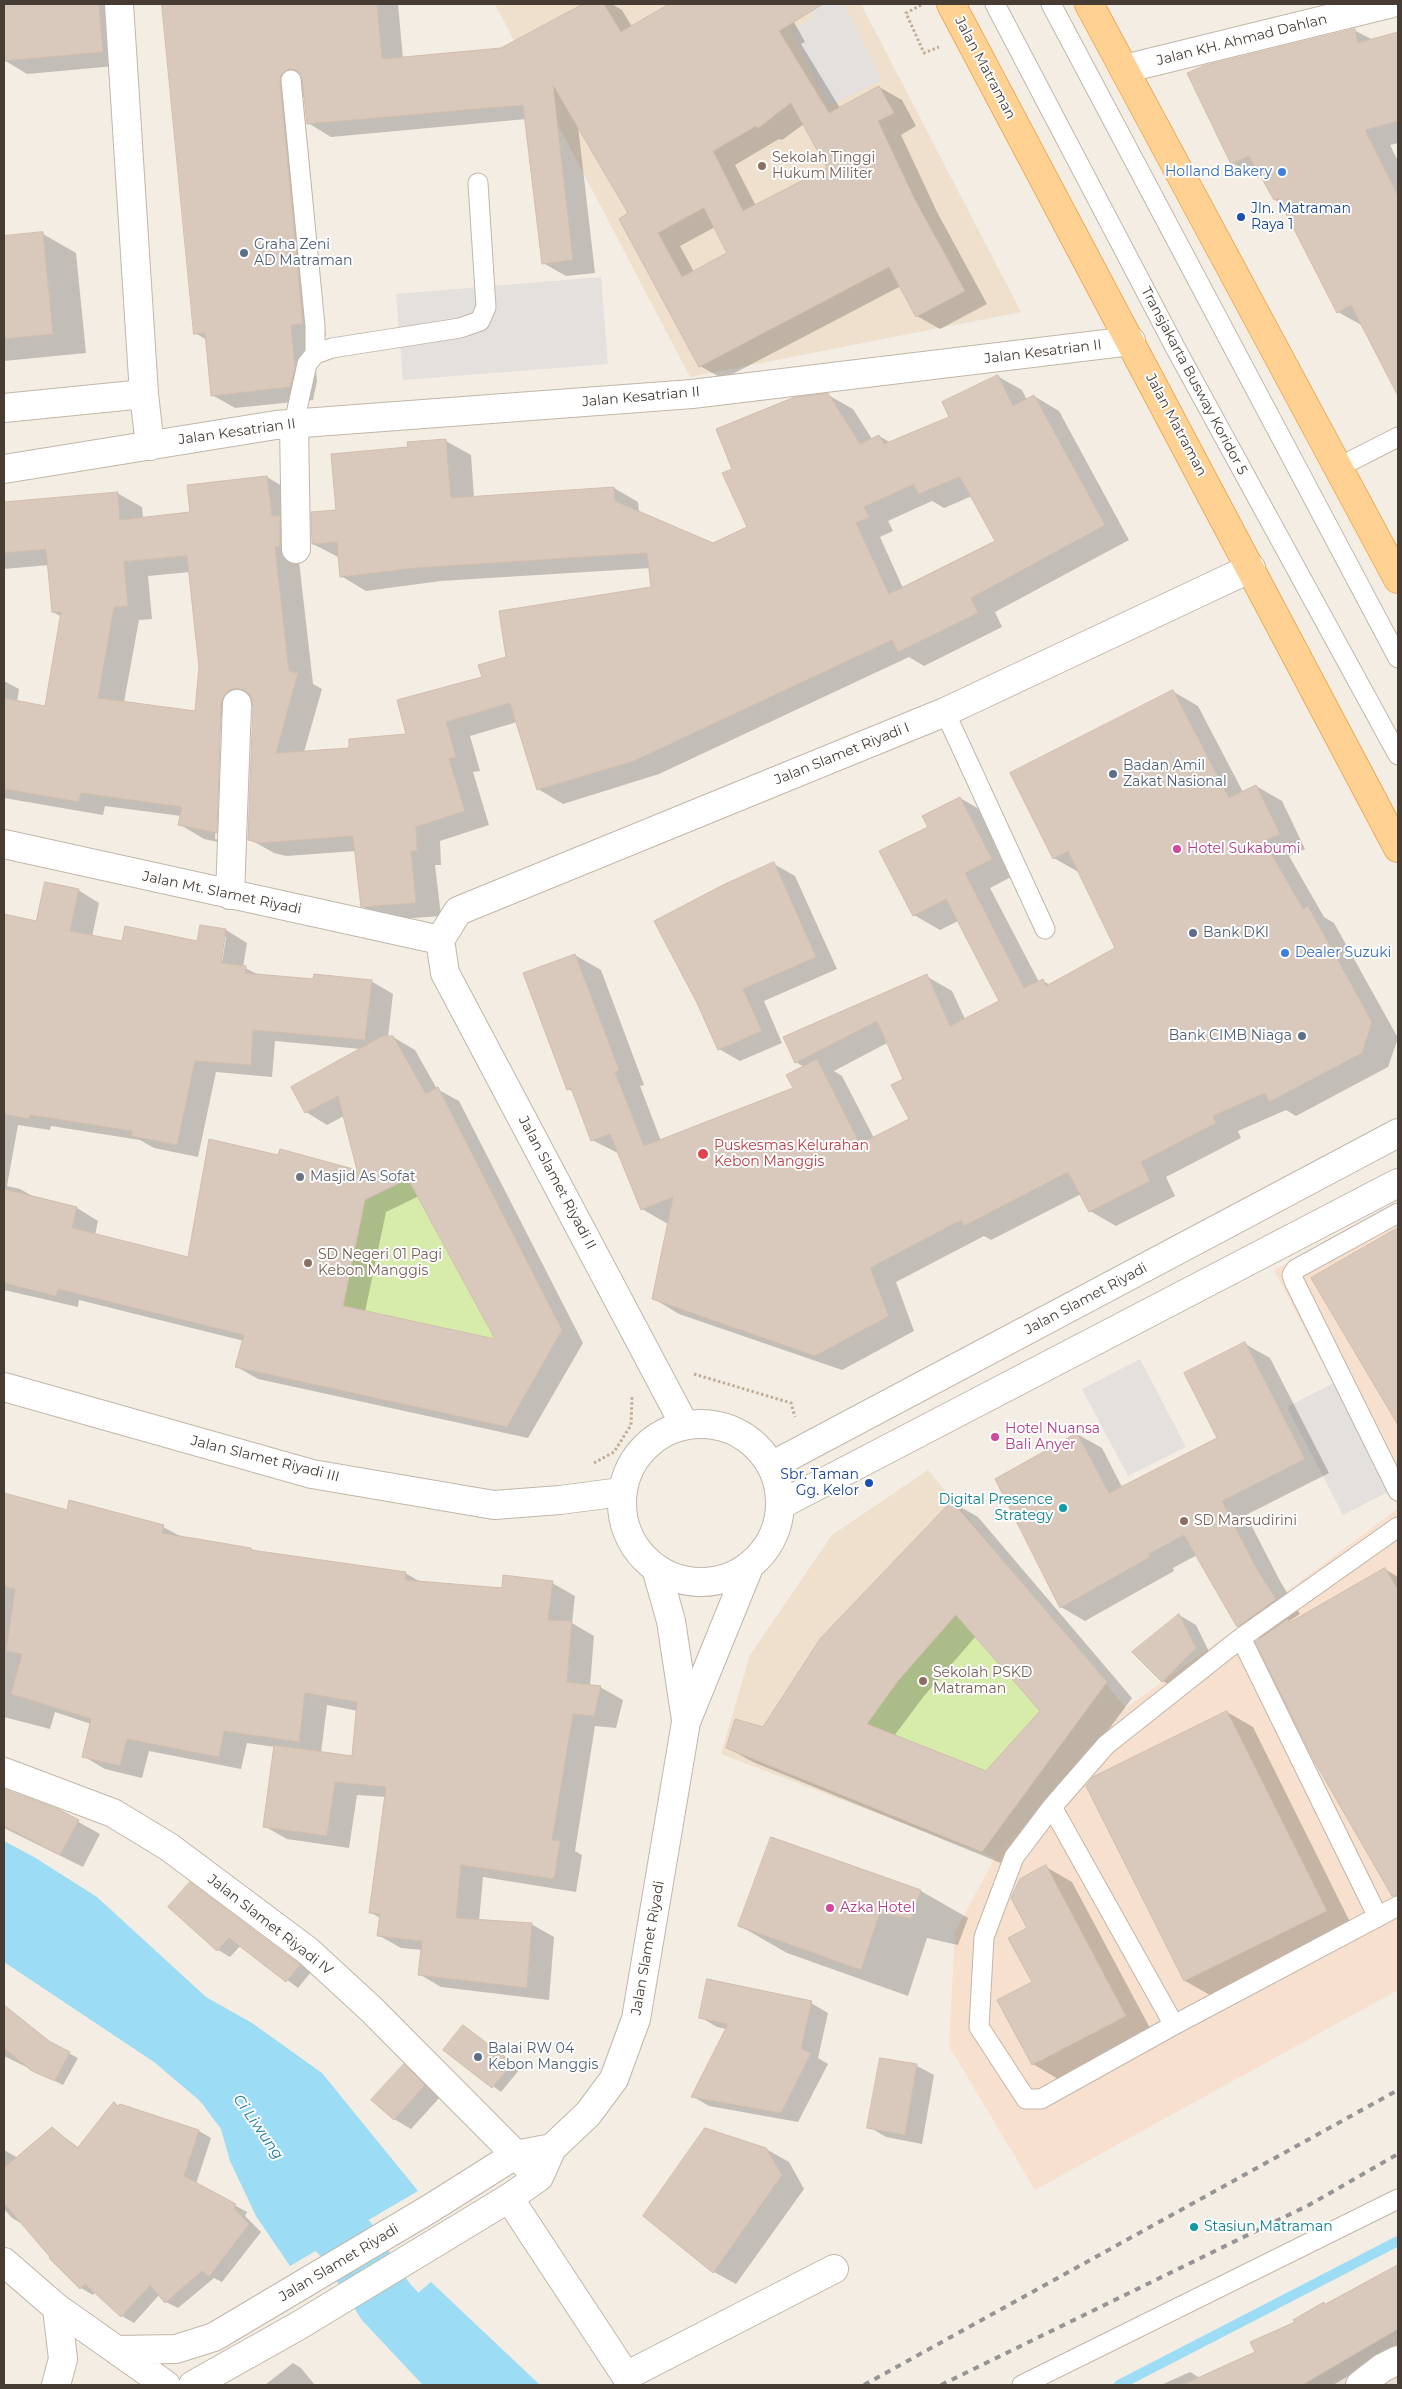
<!DOCTYPE html>
<html>
<head>
<meta charset="utf-8">
<style>
  body { margin:0 }
  #map { position:relative; width:1402px; height:2389px; overflow:hidden; background:#f3ede4; font-family:Montserrat,sans-serif }
  canvas { display:block }
  .frame { position:absolute; inset:0; border:5px solid #463c34; pointer-events:none }
</style>
</head>
<body>
<div id="map">
<canvas width="1402" height="2389"></canvas>
<div class="frame"></div>
</div>
<script>
const ctx = document.querySelector('canvas').getContext('2d');
ctx.lineJoin = 'round';
function fillPath(path, color) { ctx.fillStyle = color; ctx.fill(path, 'evenodd'); }
function stroke(path, color, width, dash) { ctx.strokeStyle = color; ctx.lineWidth = width; ctx.lineCap = dash ? 'butt' : 'round'; ctx.setLineDash(dash || []); ctx.stroke(path); }
function drawText(font, color, halo, rows, align = 'center') {
  ctx.font = font + ' Montserrat,sans-serif'; ctx.lineWidth = 4; ctx.setLineDash([]); ctx.textBaseline = 'middle'; ctx.strokeStyle = halo; ctx.fillStyle = color; for (const [text, x, y, turn = 0] of rows) {
    ctx.save(); ctx.translate(x, y); ctx.rotate((+turn || 0) * Math.PI / 180); ctx.textAlign = isNaN(turn) ? turn : align; if (halo) ctx.strokeText(text, 0, 0); ctx.fillText(text, 0, 0); ctx.restore();
  }
}
fillPath(new Path2D(`
  M1398,2297V2385H1206Z`), '#e8ded2');
fillPath(new Path2D(`
  M1398,1205V1990L1035,2190L949,2046L955,1932L995,1858L1126,1708L1273,1602L1398,1508L1274,1270Z`), '#f7e0cd');
fillPath(new Path2D(`
  M495,4H861L1021,312L690,377Z
  M928,1470L1126,1708L995,1858L721,1754L750,1655L832,1535Z`), '#eee0cd');
fillPath(new Path2D(`
  M408,1179L495,1339L343,1306L365,1200Z
  M956,1615L1040,1711L986,1771L867,1724L898,1681Z`), '#d7ebaa');
fillPath(new Path2D(`
  M808,4H844L882,80L829,106L791,30L815,18Z
  M601,277L608,364L403,380L396,294Z
  M1140,1359L1186,1447L1128,1476L1082,1389Z
  M1337,1381L1392,1490L1343,1515L1287,1407Z`), '#e4e0dd');
fillPath(new Path2D(`
  M4,1841L34,1857L97,1897L206,1997L252,2023L322,2073L418,2191L290,2266L256,2216L230,2161L221,2129L200,2101L154,2062L4,1962Z
  M431,2282L540,2385H434L378,2327Z`), '#9cddf5');
fillPath(new Path2D(`
  M4,4H120L126,65L27,74L4,60Z
  M162,4H398L403,59L502,49L586,4H612L622,10L632,27L672,4H784L805,42L801,44L840,108L879,87L902,100L916,126L901,135L937,212L987,304L940,329L917,316L901,286L723,379L700,366L630,213L578,126L595,273L566,276L543,263L526,119L331,137L308,123L305,97H303L326,336L313,338L317,381L313,400L235,408L212,395L207,340L195,333ZM804,124L829,169L756,206L735,165L779,139L782,140ZM715,227L728,254L694,272L680,246Z
  M1354,30L1373,40L1398,33V143L1390,145L1398,161V389L1395,386L1363,326L1338,312L1282,204L1275,200L1262,176L1258,178L1232,163Z
  M43,234L76,253L86,353L4,361V237Z
  M997,376L1022,390L1027,400L1034,396L1059,411L1129,540L995,612L1002,627L924,666L909,657L659,774L563,804L538,789L517,722L470,736L480,771L473,772L489,825L440,841L441,865H435L441,916L387,920L362,906L356,851L286,856L274,853L249,839L254,704L248,710L241,847L204,839L179,824L181,816L105,806L103,815L4,798V681L19,689L17,702L46,707L62,617L53,612L49,565L4,569V503L117,493L142,507L143,518L191,513L267,477L292,492L304,531L305,561H299L313,684L322,689L304,752L351,749L408,736L507,658L653,588L650,568L441,581L366,591L341,576L340,558L313,544L337,511L409,448L446,441L471,455L474,498L614,488L638,502L639,513L713,545L749,528L733,470L828,395L853,409L872,439L879,436L891,443L951,418ZM972,496L997,541L903,588L880,537L893,531L888,521L932,501L944,508ZM190,572L201,667L196,712L124,702L139,620L152,619L148,576ZM221,717H222L218,840L215,839Z
  M1172,691L1198,706L1243,792L1256,786L1282,801L1305,849L1289,856L1324,917L1334,923L1398,1038L1388,1067L1296,1116L1286,1110L1238,1131L1241,1138L1166,1177L1175,1196L1116,1226L1090,1211L1081,1194L991,1240L984,1236L896,1282L914,1331L842,1370L679,1314L654,1299L668,1224L642,1209L620,1154L592,1140L574,1092L568,1089L575,955L601,970L644,1085L640,1086L661,1141L794,1088L804,1067L796,1062L926,976L952,991L965,1019L1000,1002L958,921L940,930L914,915L930,827L960,798L986,813L1017,874L990,888L1039,982L1042,981L1051,985L1116,948L1080,873L1054,858ZM887,1043L905,1079L911,1120L874,1138L842,1076L834,1071Z
  M774,864L795,876L837,969L764,1001L782,1043L740,1061L719,1049Z
  M78,890L99,903L92,937L123,943H198L201,927L226,930L247,943L243,967L259,975L314,980L371,981L393,994L388,1037H393L415,1050L437,1089L459,1101L583,1343L528,1438L258,1379L237,1367L244,1341L79,1300L78,1307L4,1290V915L37,922ZM224,937H226L221,969H219ZM275,1041L361,1049L306,1112L327,1125L344,1116L358,1172L189,1259L95,1235L98,1221L77,1208L36,1198L20,1189L7,1186L18,1125L50,1130L51,1126L140,1140L154,1148L198,1157L216,1072L272,1077ZM419,1196L497,1341L365,1312L386,1212Z
  M1398,1229V1423L1313,1279Z
  M1245,1344L1270,1358L1329,1473L1246,1515L1280,1581L1300,1614L1288,1622L1289,1624L1385,1569L1398,1577V1895L1391,1891L1261,1639L1238,1626L1197,1555L1173,1568L1174,1571L1085,1621L1061,1607L1077,1434L1102,1448L1122,1487L1219,1438Z
  M4,1494L67,1512L163,1527L182,1537L251,1549L257,1552L405,1573L421,1582L503,1590L552,1583L575,1596L572,1623L594,1636L590,1686L600,1687L623,1700L616,1728L595,1726L575,1851L582,1855L576,1892L483,1877L479,1921L531,1924L554,1937L549,2000L441,1987L419,1974L422,1950L401,1948L378,1935L380,1918L370,1912L386,1797L357,1795L349,1848L287,1839L264,1826L275,1747L247,1743L241,1769L149,1751L142,1778L105,1769L83,1756L91,1724L55,1712L50,1729L4,1717ZM327,1705L358,1711L353,1757L321,1753Z
  M952,1502L978,1517L1132,1698L1008,1866L753,1762L728,1748L764,1728ZM976,1636L1041,1711L986,1772L894,1736L924,1696Z
  M1179,1615L1196,1625L1212,1658L1180,1691L1163,1681L1134,1652Z
  M1227,1712L1253,1727L1352,1926L1210,1995L1185,1981Z
  M4,1778L7,1780L4,1789L57,1810L100,1834L83,1867L4,1828Z
  M772,1838L921,1891L968,1918L958,1945L927,1938L908,1996L787,1953L740,1926Z
  M1046,1867L1072,1882L1151,2030L1058,2079L1033,2064L1034,1983L1028,1928Z
  M190,1884L311,1972L298,1988L241,1945L230,1957L218,1950Z
  M811,2003L828,2013L818,2058L828,2064L798,2122L709,2106L692,2096L726,2029L717,2027L700,2017Z
  M12,2013L55,2046L78,2058L63,2085L4,2056V2023Z
  M463,2026L520,2069L501,2092L445,2050Z
  M404,2066L421,2076L441,2096L411,2129L394,2119Z
  M917,2066L934,2075L922,2144L886,2137L869,2127Z
  M121,2105L199,2131L211,2138L196,2184L247,2212L245,2216L261,2232L222,2282L214,2278L178,2308L166,2302L160,2294L134,2323L122,2316L95,2292L93,2295L81,2288L24,2225L12,2218L4,2209V2150L18,2158L52,2128L79,2148Z
  M766,2149L789,2162L804,2189L736,2284L714,2272Z
  M1398,2266V2347L1333,2385H1161L1190,2372L1200,2378L1257,2353L1297,2323Z
  M293,2363L301,2368L315,2385H265Z`), '#0003');
stroke(new Path2D(`
  M1119,2385L1398,2241`), '#9cddf5', 10);
stroke(new Path2D(`
  M289,2172L297,2184L347,2241L386,2302L464,2385`), '#9cddf5', 60);
const building = new Path2D(`
  M4,4H99L103,52L4,61Z
  M162,4H377L382,59L501,48L583,4H604L621,32L669,4H823L779,31L829,113L879,86L894,113L878,121L914,198L965,291L916,317L889,267L699,367L619,219L628,213L553,85L573,260L542,264L523,105L307,124L302,78L296,70L289,69L281,75L280,81L303,324L291,325L295,367L290,387L211,396L205,333L194,334ZM791,103L827,168L743,211L713,151L756,126L758,128ZM704,208L727,253L682,277L658,233Z
  M1355,29L1358,43L1398,32V121L1365,130L1398,196V396L1351,305L1337,313L1278,198L1274,200L1249,156L1231,164L1187,73L1203,66Z
  M43,232L53,334L4,339V236Z
  M998,375L1013,406L1034,395L1105,525L971,598L978,613L898,652L892,640L634,761L537,790L510,703L446,722L456,757L449,759L465,811L416,827L417,851H411L416,903L361,907L353,836L260,843L248,840L253,705L251,696L245,691L238,688L229,690L224,696L221,703L217,833L178,825L182,807L81,793L79,802L4,789V698L45,706L61,612H52L46,549L4,553V502L118,492L120,520L190,512L187,485L267,476L272,516H280V547H275L289,671L298,673L276,753L349,748V739L406,734L397,700L482,677L478,665L506,657L499,611L651,587L647,553L416,568L340,577L337,542L312,544L311,512L336,510L331,454L408,447L407,442L446,439L451,498L614,487L615,501L713,543L747,527L722,473L732,469L716,429L795,397L828,393L860,444L879,435L884,444L949,417L942,402ZM960,477L995,541L889,594L856,523L869,517L864,507L914,484L918,494ZM187,556L199,667L195,711L98,698L114,607L128,606L124,562Z
  M1173,690L1229,798L1256,785L1280,834L1264,841L1303,909L1308,906L1372,1022L1362,1053L1269,1102L1265,1093L1213,1116L1216,1123L1141,1162L1150,1181L1089,1212L1068,1172L964,1226L961,1220L870,1268L889,1316L815,1356L652,1299L673,1197L641,1210L610,1134L591,1141L571,1088L567,1090L523,973L575,954L619,1070L615,1072L644,1146L793,1088L786,1075L817,1059L860,1144L909,1119L891,1085L903,1079L877,1021L795,1063L783,1037L927,974L950,1026L999,1001L946,899L913,916L879,851L928,827L922,816L960,797L992,859L965,873L1024,988L1043,979L1046,986L1115,948L1068,851L1053,859L1010,773Z
  M774,862L816,957L743,989L762,1031L718,1050L697,1003L654,921L725,884Z
  M45,882L79,889L70,931L122,941L125,926L197,941L200,925L226,929L221,963L246,966L245,973L313,979L314,974L372,980L365,1040L253,1030L251,1065L195,1061L177,1145L131,1136L132,1131L30,1115L29,1119L4,1114V914L36,921Z
  M383,1036H393L426,1094L438,1087L562,1330L507,1427L235,1367L244,1335L58,1289L56,1296L4,1283V1189L77,1207L72,1228L188,1257L209,1139L278,1155L280,1149L357,1170L338,1096L305,1113L291,1087ZM408,1179L495,1339L343,1306L365,1200Z
  M1398,1228V1425L1311,1278Z
  M1245,1342L1305,1459L1222,1501L1255,1566L1276,1599L1237,1627L1184,1535L1149,1554L1150,1557L1060,1608L995,1479L1077,1433L1109,1493L1217,1438L1184,1373Z
  M4,1493L67,1510L69,1500L164,1525L162,1533L251,1548V1550L406,1572L405,1580L502,1588L503,1575L553,1581L548,1620L572,1621L567,1682L601,1686L594,1716L573,1714L552,1840L560,1841L554,1879L461,1865L456,1918L532,1923L527,1988L418,1975L422,1941L377,1936L380,1914L369,1913L386,1787L335,1782L327,1836L263,1827L274,1745L352,1756L357,1702L305,1693L299,1742L224,1731L219,1757L127,1739L120,1766L82,1757L91,1719L11,1694L22,1654L6,1651L15,1589L4,1586Z
  M952,1501L1107,1682L982,1852L726,1748L735,1719L763,1727L820,1639ZM956,1615L1040,1711L986,1771L867,1724L898,1681Z
  M1385,1568L1398,1590V1895L1392,1896L1312,1757L1255,1642L1288,1619L1290,1622Z
  M1179,1614L1196,1648L1162,1682L1132,1652Z
  M1227,1711L1327,1911L1184,1981L1086,1786L1093,1777Z
  M4,1789L58,1809L79,1820L60,1855L4,1826Z
  M771,1837L921,1890L911,1919L880,1912L861,1970L738,1926Z
  M1046,1865L1126,2016L1032,2065L997,2000L1032,1982L1008,1938L1027,1928L1011,1898L1020,1879Z
  M190,1882L300,1965L286,1982L229,1938L217,1951L168,1907Z
  M707,1979L812,2001L801,2049L811,2053L781,2113L691,2097L728,2024L699,2018Z
  M4,2005L49,2041L70,2052L55,2081L32,2071L4,2048Z
  M463,2025L513,2063L492,2088L443,2050Z
  M880,2058L917,2064L905,2135L867,2128Z
  M404,2064L425,2085L394,2120L371,2100Z
  M114,2102L118,2106L120,2104L199,2130L184,2176L236,2204L234,2208L249,2224L209,2277L202,2271L165,2303L150,2285L121,2317L85,2284L80,2289L49,2258L50,2257L4,2203V2168L52,2127L77,2148Z
  M705,2128L766,2148L782,2175L713,2273L643,2216Z
  M1398,2265V2329L1302,2385H1182L1255,2352L1250,2342L1295,2322L1293,2320L1324,2302L1325,2304Z`);
fillPath(building, '#d9c9bc');
stroke(building, '#d1bdac', 1);
const service = new Path2D(`
  M995,4L1176,349L1398,755
  M1051,4L1398,658
  M291,80L315,326V354
  M294,423L307,364L315,354L332,348L460,328L480,321L486,307L478,183
  M1339,467L1398,437
  M945,712L1045,929
  M1398,1213L1296,1269L1292,1275L1294,1281L1398,1491
  M1398,1527L1241,1638L1106,1745L1052,1807L1014,1857L984,1937L979,2027L1026,2099H1041L1174,2025L1398,1906
  M1241,1638L1378,1917
  M1052,1807L1174,2025
  M1022,2385L1398,2199`);
const minor = new Path2D(`
  M119,4L144,394L150,446
  M4,408L144,394
  M294,423L296,549
  M4,469L276,425L692,394L1131,341
  M4,844L440,940
  M230,895L237,704
  M440,940L458,911L945,712L1251,568
  M440,940L445,973L684,1424
  M4,1387L312,1474L494,1505L560,1500L621,1492
  M4,1772L113,1813L169,1847L308,1951L372,2010L531,2170
  M509,2198L626,2376L834,2269
  M1360,2385L1382,2368L1398,2360`);
const tertiary = new Path2D(`
  M1124,69L1389,4
  M622 1503a79 79 0 1 1 158 0a79 79 0 1 1-158 0Z
  M773,1465L1398,1133
  M782,1504L1398,1183
  M656,1568L671,1621L686,1720
  M4,2262L57,2308L166,2385
  M117,2350L176,2349L214,2337L431,2208L515,2155L552,2148
  M56,2385L63,2359L57,2308
  M193,2385L298,2326L509,2198L539,2177L552,2148L588,2114L614,2079L636,2019L686,1722L749,1567`);
const primary = new Path2D(`
  M951,4L1398,848
  M1089,4L1398,579`);
stroke(service, '#c2b6a9', 21);
stroke(minor, '#c2b6a9', 30);
stroke(tertiary, '#c2b6a9', 30);
stroke(primary, '#ecac5a', 30);
stroke(new Path2D(`
  M921,5L906,13L924,53L939,47
  M694,1374L791,1403L795,1417
  M594,1463L614,1452L631,1425L632,1396`), '#c2ad96', 3, [2.5, 2.5]);
stroke(service, '#fff', 19);
stroke(minor, '#fff', 28);
stroke(tertiary, '#fff', 28);
stroke(primary, '#ffd192', 28);
stroke(new Path2D(`
  M864,2385L1398,2090
  M941,2385L1309,2205L1398,2154`), '#959595', 4, [6, 6]);
for (const [x, y, r, color] of [
  [762,166,5,"#8d6e63"],
  [1282,172,5,"#3f7fe0"],
  [1241,217,5,"#1a4fb4"],
  [244,253,5,"#5c6f8a"],
  [1113,774,5,"#5c6f8a"],
  [1177,849,5,"#d1479c"],
  [1193,933,5,"#5c6f8a"],
  [1285,953,5,"#3f7fe0"],
  [1302,1036,5,"#5c6f8a"],
  [703,1154,6,"#e0444e"],
  [300,1177,5,"#6b7280"],
  [308,1263,5,"#8d6e63"],
  [995,1437,5,"#d1479c"],
  [869,1483,5,"#1a4fb4"],
  [1063,1508,5,"#0f9aa8"],
  [1184,1521,5,"#8d6e63"],
  [923,1681,5,"#8d6e63"],
  [830,1908,5,"#d1479c"],
  [478,2057,5,"#5c6f8a"],
  [1194,2227,5,"#0f9aa8"]
]) { const dot = new Path2D(); dot.arc(x, y, r, 0, 2 * Math.PI); ctx.fillStyle = color; ctx.fill(dot); stroke(dot, '#fff', 2); }
drawText('14px', '#463c34', '#fff', [
  ["Jalan KH. Ahmad Dahlan",1242,40,-14],
  ["Jalan Matraman",985,68,62],
  ["Jalan Kesatrian II",1043,352,-7],
  ["Transjakarta Busway Koridor 5",1194,381,62],
  ["Jalan Kesatrian II",641,397,-5],
  ["Jalan Matraman",1176,425,62],
  ["Jalan Kesatrian II",237,432,-8],
  ["Jalan Slamet Riyadi I",842,754,-22],
  ["Jalan Mt. Slamet Riyadi",222,893,12],
  ["Jalan Slamet Riyadi II",557,1183,62],
  ["Jalan Slamet Riyadi",1086,1299,-28],
  ["Jalan Slamet Riyadi III",265,1459,14],
  ["Jalan Slamet Riyadi IV",270,1925,38],
  ["Jalan Slamet Riyadi",648,1948,-80],
  ["Jalan Slamet Riyadi",339,2263,-31]
]);
drawText('14px', '#785e54', '#fff', [
  ["Sekolah Tinggi",772,158],
  ["Hukum Militer",772,174],
  ["SD Negeri 01 Pagi",318,1255],
  ["Kebon Manggis",318,1271],
  ["SD Marsudirini",1194,1521],
  ["Sekolah PSKD",933,1673],
  ["Matraman",933,1689]
], 'left');
drawText('14px', '#366cbe', '#fff', [
  ["Holland Bakery",1272,172],
  ["Dealer Suzuki",1295,953,"left"]
], 'right');
drawText('14px', '#164399', '#fff', [
  ["Jln. Matraman",1251,209],
  ["Raya 1",1251,225],
  ["Sbr. Taman",859,1475,"right"],
  ["Gg. Kelor",859,1491,"right"]
], 'left');
drawText('14px', '#4e5e75', '#fff', [
  ["Graha Zeni",254,245],
  ["AD Matraman",254,261],
  ["Badan Amil",1123,766],
  ["Zakat Nasional",1123,782],
  ["Bank DKI",1203,933],
  ["Bank CIMB Niaga",1292,1036,"right"],
  ["Balai RW 04",488,2049],
  ["Kebon Manggis",488,2065]
], 'left');
drawText('14px', '#b23c85', '#fff', [
  ["Hotel Sukabumi",1187,849],
  ["Hotel Nuansa",1005,1429],
  ["Bali Anyer",1005,1445],
  ["Azka Hotel",840,1908]
], 'left');
drawText('14px', '#be3a42', '#fff', [
  ["Puskesmas Kelurahan",714,1146],
  ["Kebon Manggis",714,1162]
], 'left');
drawText('14px', '#5b616d', '#fff', [
  ["Masjid As Sofat",310,1177]
], 'left');
drawText('14px', '#0d838f', '#fff', [
  ["Digital Presence",1053,1500],
  ["Strategy",1053,1516],
  ["Stasiun Matraman",1204,2227,"left"]
], 'right');
drawText('italic 15px', '#237ca0', '#fff', [
  ["Ci Liwung",258,2127,55]
]);
</script>
</body>
</html>
